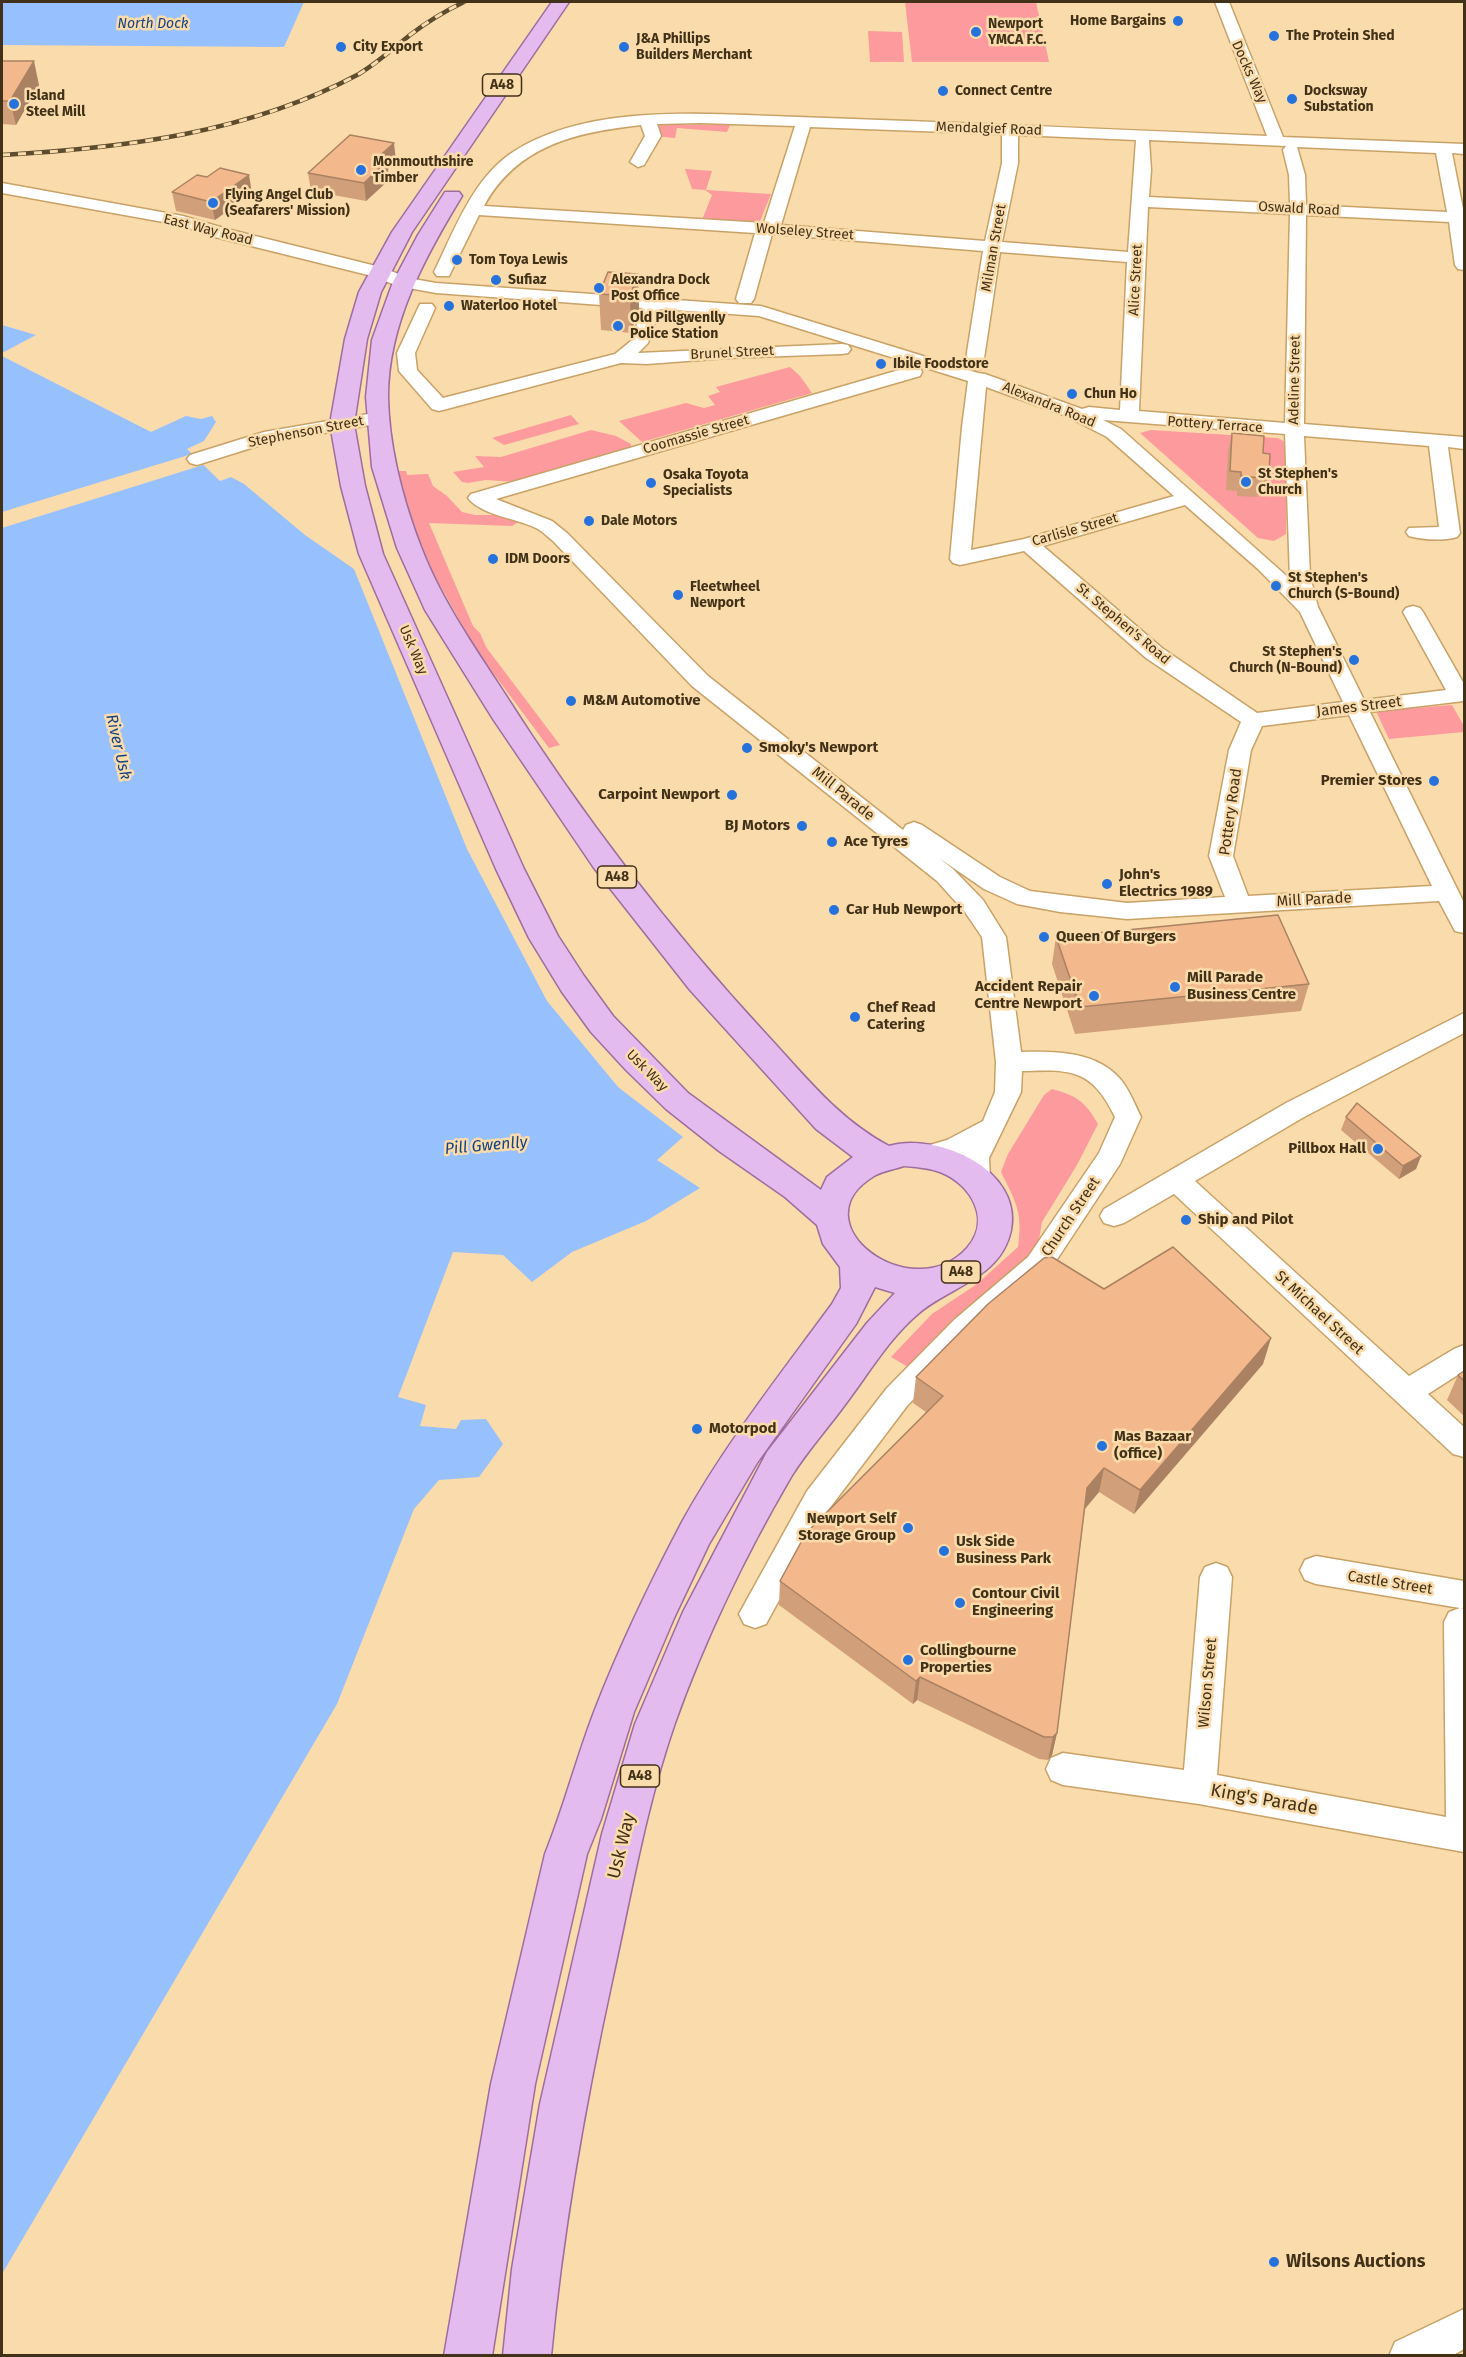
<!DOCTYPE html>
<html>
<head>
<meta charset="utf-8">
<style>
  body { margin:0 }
  #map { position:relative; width:1466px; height:2357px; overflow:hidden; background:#fadbab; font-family:"Fira Sans",sans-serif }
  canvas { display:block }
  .frame { position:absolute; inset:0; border:3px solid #413118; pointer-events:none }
</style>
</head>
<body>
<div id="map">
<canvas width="1466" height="2357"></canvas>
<div class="frame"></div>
</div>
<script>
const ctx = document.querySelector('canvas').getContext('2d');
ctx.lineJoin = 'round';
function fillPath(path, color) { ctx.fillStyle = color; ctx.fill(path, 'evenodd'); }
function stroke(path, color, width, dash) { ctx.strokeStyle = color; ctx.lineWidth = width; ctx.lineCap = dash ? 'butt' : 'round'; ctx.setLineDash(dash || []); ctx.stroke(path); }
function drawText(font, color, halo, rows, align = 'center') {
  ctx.font = font + ' "Fira Sans",sans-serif'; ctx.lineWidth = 5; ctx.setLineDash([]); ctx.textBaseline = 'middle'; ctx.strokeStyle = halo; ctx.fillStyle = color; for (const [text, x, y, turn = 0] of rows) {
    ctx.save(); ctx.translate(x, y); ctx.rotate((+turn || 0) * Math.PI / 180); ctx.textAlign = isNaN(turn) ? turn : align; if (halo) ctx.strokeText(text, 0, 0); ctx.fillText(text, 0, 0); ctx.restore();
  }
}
fillPath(new Path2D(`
  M905,2H1036L1049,62H912Z
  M868,31L902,32L904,62H870Z
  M659,125H730L727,132L677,128L675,138L653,136Z
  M685,169L712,171L706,190L771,194L760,221L754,224L702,220L712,195L705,190L692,189Z
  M790,367L800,376L812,393L642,442L619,421L686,403L704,408L715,405L708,396L720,392L716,387Z
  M571,415L579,424L504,445L492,438Z
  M591,430L616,436L631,444V449L516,482L486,480L468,483L462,482L453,472L484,467L475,456L501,457Z
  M1151,430L1278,438L1287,443L1286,534L1274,541L1258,538L1140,433Z
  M399,471H406L407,475L428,474L433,486L447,496L462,512L475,515H503L520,521L512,526L429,523L473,626L480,633L486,647L560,745L549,748L476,650L430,567L408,513Z
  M1452,705L1464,726V732L1389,739L1376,711Z
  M1052,1089C1077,1096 1085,1101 1098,1124L1077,1165L1042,1222L1039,1240L1020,1272L908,1367L891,1357L932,1314L977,1284L1018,1247C1023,1213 1016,1202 1001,1172L1008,1154L1044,1095Z`), '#fc9a9d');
fillPath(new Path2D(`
  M2,2H304L284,47L2,45Z
  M2,325L36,335L2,353Z
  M2,356L151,432L186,416L201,419L212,416L216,422L204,441L187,449L220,481L231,477L244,484L305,535L354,569L467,849L547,1001L618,1087L683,1137L657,1160L700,1188L646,1221L572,1252L532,1282L503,1255L453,1252L398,1397L426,1405L420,1426L456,1429L461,1420L486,1419L503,1444L479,1477L439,1480L414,1509L337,1704L2,2274Z`), '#97c0fe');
fillPath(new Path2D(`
  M192,454L203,465L2,528V512Z`), '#fadbab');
const minor = new Path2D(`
  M1215,2H1229L1283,137L1464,144V154L1452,153L1464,214V270L1458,269L1455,265L1449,222L1306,215L1304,424L1464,437V449L1448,447L1460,533L1457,537C1443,541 1423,540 1409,536L1406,532L1409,528L1439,527L1429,446L1304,436L1310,576L1318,607L1364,700L1446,690L1403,612L1406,608L1413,606L1420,608L1423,612L1464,684V701L1370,712L1464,903V933L1455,931L1439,901L1127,919L1060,912L1017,904L984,889L939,858L953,869L983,900L1006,937L1021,1052C1055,1051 1097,1051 1121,1080C1130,1091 1135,1105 1141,1117L1120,1164L1048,1273L974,1336L907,1406L829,1509L766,1624L755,1628L744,1624L739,1614L807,1491L887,1388L954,1320L1028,1257L1099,1153L1115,1117C1092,1069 1071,1069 1022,1071L1021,1092L989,1158L990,1179L986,1186L976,1189L966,1186L962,1179L964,1155L925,1166L916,1163L912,1156L916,1149L947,1140L983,1121L995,1092L996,1062L982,937L965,912L937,881L692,686L553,541C548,537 543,532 538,529C520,519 480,515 468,498L471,494L906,368H920L922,372L920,376L496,499L552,521L567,533L708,676L903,830L906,825L914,822L922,825L1000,877L1030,891L1127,903L1225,897L1209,856L1229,750L1241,722L1146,658L1024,551L960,565L953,563L950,559L962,427L968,381L759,316L660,309L648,343L638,353L842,344L848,345L851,349L848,353L842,354L727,358L647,364L621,363L439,411L432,409L399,371L397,353L420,304H432L435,308L415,353L417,370L443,398L615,354L631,341L643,308L436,293L398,286L372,276L215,237L180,225L2,193V183L183,216L227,229L384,268L408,278L436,283L761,306L978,373L985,374L1082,409L1089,407L1120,410L1127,262L1000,252L983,365L980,369H968L965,365L983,251L772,234L754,299L751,303H739L736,299L755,233L479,215L449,276H437L434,272C454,231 473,178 513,152C584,106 690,113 771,116C816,118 862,119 908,121C1027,125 1147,131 1267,136ZM700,123L795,126L764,223L484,206C517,145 577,132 641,125L645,136L630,162L638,167L644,165L661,136L657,124ZM810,127L1002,134V163L985,241L781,225ZM1018,135L1136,140L1128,252L1002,242L1018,163ZM1149,140L1286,146L1283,150L1289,175L1290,204L1149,197L1151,170ZM1297,147L1436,153L1447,212L1306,205L1305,175ZM1148,207L1290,214L1285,423L1139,411ZM986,387L1066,416L1107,437L1174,496L1024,539L971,550ZM1103,420L1285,434L1290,579L1121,429ZM1185,505L1258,569L1300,612L1343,702L1257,713L1162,648L1043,546ZM1349,715L1432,886L1248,896L1233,856L1251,750L1262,726Z
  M380,412L387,414L389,418L387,422L267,443L197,465L190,463L187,459L190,455L264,432Z
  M1464,1013V1033L1304,1117L1195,1181L1409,1376L1454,1349L1464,1345V1371L1428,1394L1464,1427V1457L1453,1454L1174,1194L1124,1223L1114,1226L1104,1223L1100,1216L1104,1209L1286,1103Z
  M1316,1556L1464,1581V1609L1461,1608L1464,1610V1852L1199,1804L1063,1785L1051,1780L1046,1769L1051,1758L1063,1753L1184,1770L1200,1577L1205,1567L1216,1563L1227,1567L1232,1577L1217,1775L1446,1817L1444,1622L1449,1612L1460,1608L1316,1584L1305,1580L1300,1570L1305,1560Z
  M1464,2309V2349L1452,2356H1389L1395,2342Z`);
const major = new Path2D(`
  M552,2H569L412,232L381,292L367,339L354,424L365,486L383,554L462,730L524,869L558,936L584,976L613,1016L688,1093L821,1190L827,1177L853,1157L816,1129L690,990L594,868L493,719L425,610L397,548L372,467L366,397L372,340L393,282L418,235L445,192H459L462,196C425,257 388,323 388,397C389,448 403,500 421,547C441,599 473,645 503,691C581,814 669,929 767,1035C805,1076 839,1120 889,1146C936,1132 1023,1169 1011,1230C1001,1278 951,1286 919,1313C890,1337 869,1373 847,1402C829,1427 807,1451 791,1477C746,1554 705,1639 675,1723C646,1806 631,1895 612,1981C585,2105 563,2229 551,2356H503L512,2269L540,2104L602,1834L635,1724L683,1612L767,1452L867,1323L895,1293L875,1287L856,1324L757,1463L709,1544L674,1618L634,1712L601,1819L587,1854L535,2084L492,2356H444L491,2084L545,1854C564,1807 576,1759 594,1712C619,1647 650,1583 682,1522C725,1444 780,1375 832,1304L841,1288L840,1267L823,1244L817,1225L785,1197L719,1151L666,1109L626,1070L591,1032L562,992L529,938L496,869L359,554L341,486L330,424L345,339L359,292L392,232ZM904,1166C916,1167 929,1168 940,1172C971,1184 992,1220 967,1248C912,1309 796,1223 874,1176C882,1171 895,1169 904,1166Z`);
stroke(minor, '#c8a267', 3);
stroke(major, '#9f6d9d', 3);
fillPath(minor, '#fff');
fillPath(major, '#e3bbef');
const rail = new Path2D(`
  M2,155C124,148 249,133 359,74C377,63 393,49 410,35C427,22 445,11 464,2`);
stroke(rail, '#5e4c2f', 4.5);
stroke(rail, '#fadbab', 3, [8]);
fillPath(new Path2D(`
  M2,61L39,85L16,125L2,124Z
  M396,161L388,169L389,180L366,201L311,191L308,173Z
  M172,192L252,193L215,220L176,211Z
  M638,274L639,310L631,333L601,330L599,294Z
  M1232,433L1263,453L1269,474L1265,493H1258L1257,497L1237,496V491L1226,490L1228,452Z
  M1056,937L1309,984L1301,1011L1075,1034L1052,964Z
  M1346,1117L1421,1156L1416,1169L1399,1179L1341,1130Z
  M1104,1289L1271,1338L1263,1364L1134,1514L1099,1492L1085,1509L1057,1733L1052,1755L1048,1760L1039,1759L917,1700L913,1704L779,1605L780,1581L926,1412L913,1403L916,1377Z
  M1464,1371V1416L1447,1400L1458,1375Z`), '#d19f79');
fillPath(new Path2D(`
  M34,61L39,85L16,125L10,101Z
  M394,143L396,161L388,169L389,180L366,201L364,183L376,159Z
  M249,175L252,193L215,220L211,202Z
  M638,274L639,310L631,333L630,296Z
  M1421,1156L1416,1169L1399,1179L1403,1166Z
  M1271,1338L1263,1364L1134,1514L1140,1490Z
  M1104,1468L1099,1492L1082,1512L1087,1488Z
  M920,1677L917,1700L913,1704L916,1681Z
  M1057,1733L1052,1755L1048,1760L1053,1737Z`), '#aa8263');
const building = new Path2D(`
  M2,61H34L10,101H2Z
  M350,135L394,143L376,159L387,161L364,183L308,173Z
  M220,168L249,175L211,202L172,192L197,175L207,177Z
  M608,272L638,274L630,296L599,294Z
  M1232,433L1264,436L1263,453L1270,454L1269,474L1261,473V478L1241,476V472L1230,471Z
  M1278,915L1309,984L1080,1007L1056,937Z
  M1357,1103L1421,1156L1403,1166L1346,1117Z
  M1173,1247L1271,1338L1140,1490L1104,1468L1087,1488L1057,1733L1053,1737H1044L920,1677L916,1681L780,1581L806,1533L943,1396L916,1377L988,1304L1044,1258L1052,1257L1104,1289Z
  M1464,1371V1381L1458,1375Z`);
fillPath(building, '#f3b98d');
stroke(building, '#aa8263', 1.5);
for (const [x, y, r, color] of [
  [1178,21,6,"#2672dd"],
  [976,32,6,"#2672dd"],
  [1274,36,6,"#2672dd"],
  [341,47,6,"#2672dd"],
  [624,47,6,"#2672dd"],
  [943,91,6,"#2672dd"],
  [1292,99,6,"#2672dd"],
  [14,104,6,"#2672dd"],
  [361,170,6,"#2672dd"],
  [213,203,6,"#2672dd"],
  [457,260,6,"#2672dd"],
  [496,280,6,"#2672dd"],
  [599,288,6,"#2672dd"],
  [449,306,6,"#2672dd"],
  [618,326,6,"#2672dd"],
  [881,364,6,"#2672dd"],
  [1072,394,6,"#2672dd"],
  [1246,482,6,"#2672dd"],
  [651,483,6,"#2672dd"],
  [589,521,6,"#2672dd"],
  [493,559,6,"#2672dd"],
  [1276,586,6,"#2672dd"],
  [678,595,6,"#2672dd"],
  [1354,660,6,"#2672dd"],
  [571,701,6,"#2672dd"],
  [747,748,6,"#2672dd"],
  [1434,781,6,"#2672dd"],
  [732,795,6,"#2672dd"],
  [802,826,6,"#2672dd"],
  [832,842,6,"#2672dd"],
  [1107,884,6,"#2672dd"],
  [834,910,6,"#2672dd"],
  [1044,937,6,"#2672dd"],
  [1175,987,6,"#2672dd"],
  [1094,996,6,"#2672dd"],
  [855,1017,6,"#2672dd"],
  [1378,1149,6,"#2672dd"],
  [1186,1220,6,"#2672dd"],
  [697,1429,6,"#2672dd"],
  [1102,1446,6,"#2672dd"],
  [908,1528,6,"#2672dd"],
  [944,1551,6,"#2672dd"],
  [960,1603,6,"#2672dd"],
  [908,1660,6,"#2672dd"],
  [1274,2262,6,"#2672dd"]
]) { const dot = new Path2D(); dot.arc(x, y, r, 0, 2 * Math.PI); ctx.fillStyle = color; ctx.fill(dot); stroke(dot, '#fadbab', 2); }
drawText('bold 14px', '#413118', '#fadbab', [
  ["Home Bargains",1166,21,"right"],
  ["Newport",988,24],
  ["YMCA F.C.",988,40],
  ["The Protein Shed",1286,36],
  ["J&A Phillips",636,39],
  ["Builders Merchant",636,55],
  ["City Export",353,47],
  ["Connect Centre",955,91],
  ["Docksway",1304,91],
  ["Substation",1304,107],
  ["Island",26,96],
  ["Steel Mill",26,112],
  ["Monmouthshire",373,162],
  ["Timber",373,178],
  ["Flying Angel Club",225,195],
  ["(Seafarers' Mission)",225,211],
  ["Tom Toya Lewis",469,260],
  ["Sufiaz",508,280],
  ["Alexandra Dock",611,280],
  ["Post Office",611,296],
  ["Waterloo Hotel",461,306],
  ["Old Pillgwenlly",630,318],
  ["Police Station",630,334],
  ["Ibile Foodstore",893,364],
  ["Chun Ho",1084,394],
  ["St Stephen's",1258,474],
  ["Church",1258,490],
  ["Osaka Toyota",663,475],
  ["Specialists",663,491],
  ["Dale Motors",601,521],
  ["IDM Doors",505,559],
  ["St Stephen's",1288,578],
  ["Church (S-Bound)",1288,594],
  ["Fleetwheel",690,587],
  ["Newport",690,603],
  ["St Stephen's",1342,652,"right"],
  ["Church (N-Bound)",1342,668,"right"]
], 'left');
drawText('italic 14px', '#164282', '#fadbab', [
  ["North Dock",153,24]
]);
drawText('14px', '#413118', '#fadbab', [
  ["Docks Way",1249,72,66],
  ["Mendalgief Road",989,129,2],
  ["Oswald Road",1299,209,3],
  ["East Way Road",208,230,14],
  ["Wolseley Street",805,232,4],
  ["Milman Street",994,248,-80],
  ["Alice Street",1136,280,-87],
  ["Brunel Street",732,353,-3],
  ["Adeline Street",1295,380,-89],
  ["Alexandra Road",1049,405,22],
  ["Pottery Terrace",1215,425,4],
  ["Stephenson Street",306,432,-11],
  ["Coomassie Street",696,435,-16],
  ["Carlisle Street",1075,530,-16],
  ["St. Stephen's Road",1123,624,40],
  ["Usk Way",413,650,67],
  ["Usk Way",647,1071,45]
]);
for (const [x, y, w] of [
  [502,85,39],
  [617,877,39],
  [961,1272,39],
  [640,1776,39]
]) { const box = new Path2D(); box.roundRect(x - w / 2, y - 11, w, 22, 4.5); ctx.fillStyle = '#fadbab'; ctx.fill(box); stroke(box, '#413118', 1.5); }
drawText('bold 14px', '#413118', null, [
  ["A48",502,85],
  ["A48",617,877],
  ["A48",961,1272],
  ["A48",640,1776]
]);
drawText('bold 15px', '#413118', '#fadbab', [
  ["M&M Automotive",583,701],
  ["Smoky's Newport",759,748],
  ["Premier Stores",1422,781,"right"],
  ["Carpoint Newport",720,795,"right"],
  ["BJ Motors",790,826,"right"],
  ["Ace Tyres",844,842],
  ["John's",1119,875],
  ["Electrics 1989",1119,892],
  ["Car Hub Newport",846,910],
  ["Queen Of Burgers",1056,937],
  ["Mill Parade",1187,978],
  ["Business Centre",1187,995],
  ["Accident Repair",1082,987,"right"],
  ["Centre Newport",1082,1004,"right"],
  ["Chef Read",867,1008],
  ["Catering",867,1025],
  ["Pillbox Hall",1366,1149,"right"],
  ["Ship and Pilot",1198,1220],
  ["Motorpod",709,1429],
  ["Mas Bazaar",1114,1437],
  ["(office)",1114,1454],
  ["Newport Self",896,1519,"right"],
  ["Storage Group",896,1536,"right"],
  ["Usk Side",956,1542],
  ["Business Park",956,1559],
  ["Contour Civil",972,1594],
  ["Engineering",972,1611],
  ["Collingbourne",920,1651],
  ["Properties",920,1668]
], 'left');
drawText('15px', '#413118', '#fadbab', [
  ["James Street",1359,707,-7],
  ["Mill Parade",843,794,39],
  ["Pottery Road",1231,812,-82],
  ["Mill Parade",1314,900,-3],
  ["Church Street",1071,1217,-56],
  ["St Michael Street",1319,1313,43],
  ["Castle Street",1390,1583,9],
  ["Wilson Street",1208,1683,-85]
]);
drawText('italic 16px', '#164282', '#fadbab', [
  ["River Usk",118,747,77],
  ["Pill Gwenlly",486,1146,-5]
]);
drawText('18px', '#413118', '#fadbab', [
  ["King's Parade",1264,1800,10],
  ["Usk Way",622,1846,-76]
]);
drawText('bold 18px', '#413118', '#fadbab', [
  ["Wilsons Auctions",1286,2262]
], 'left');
</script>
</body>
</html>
